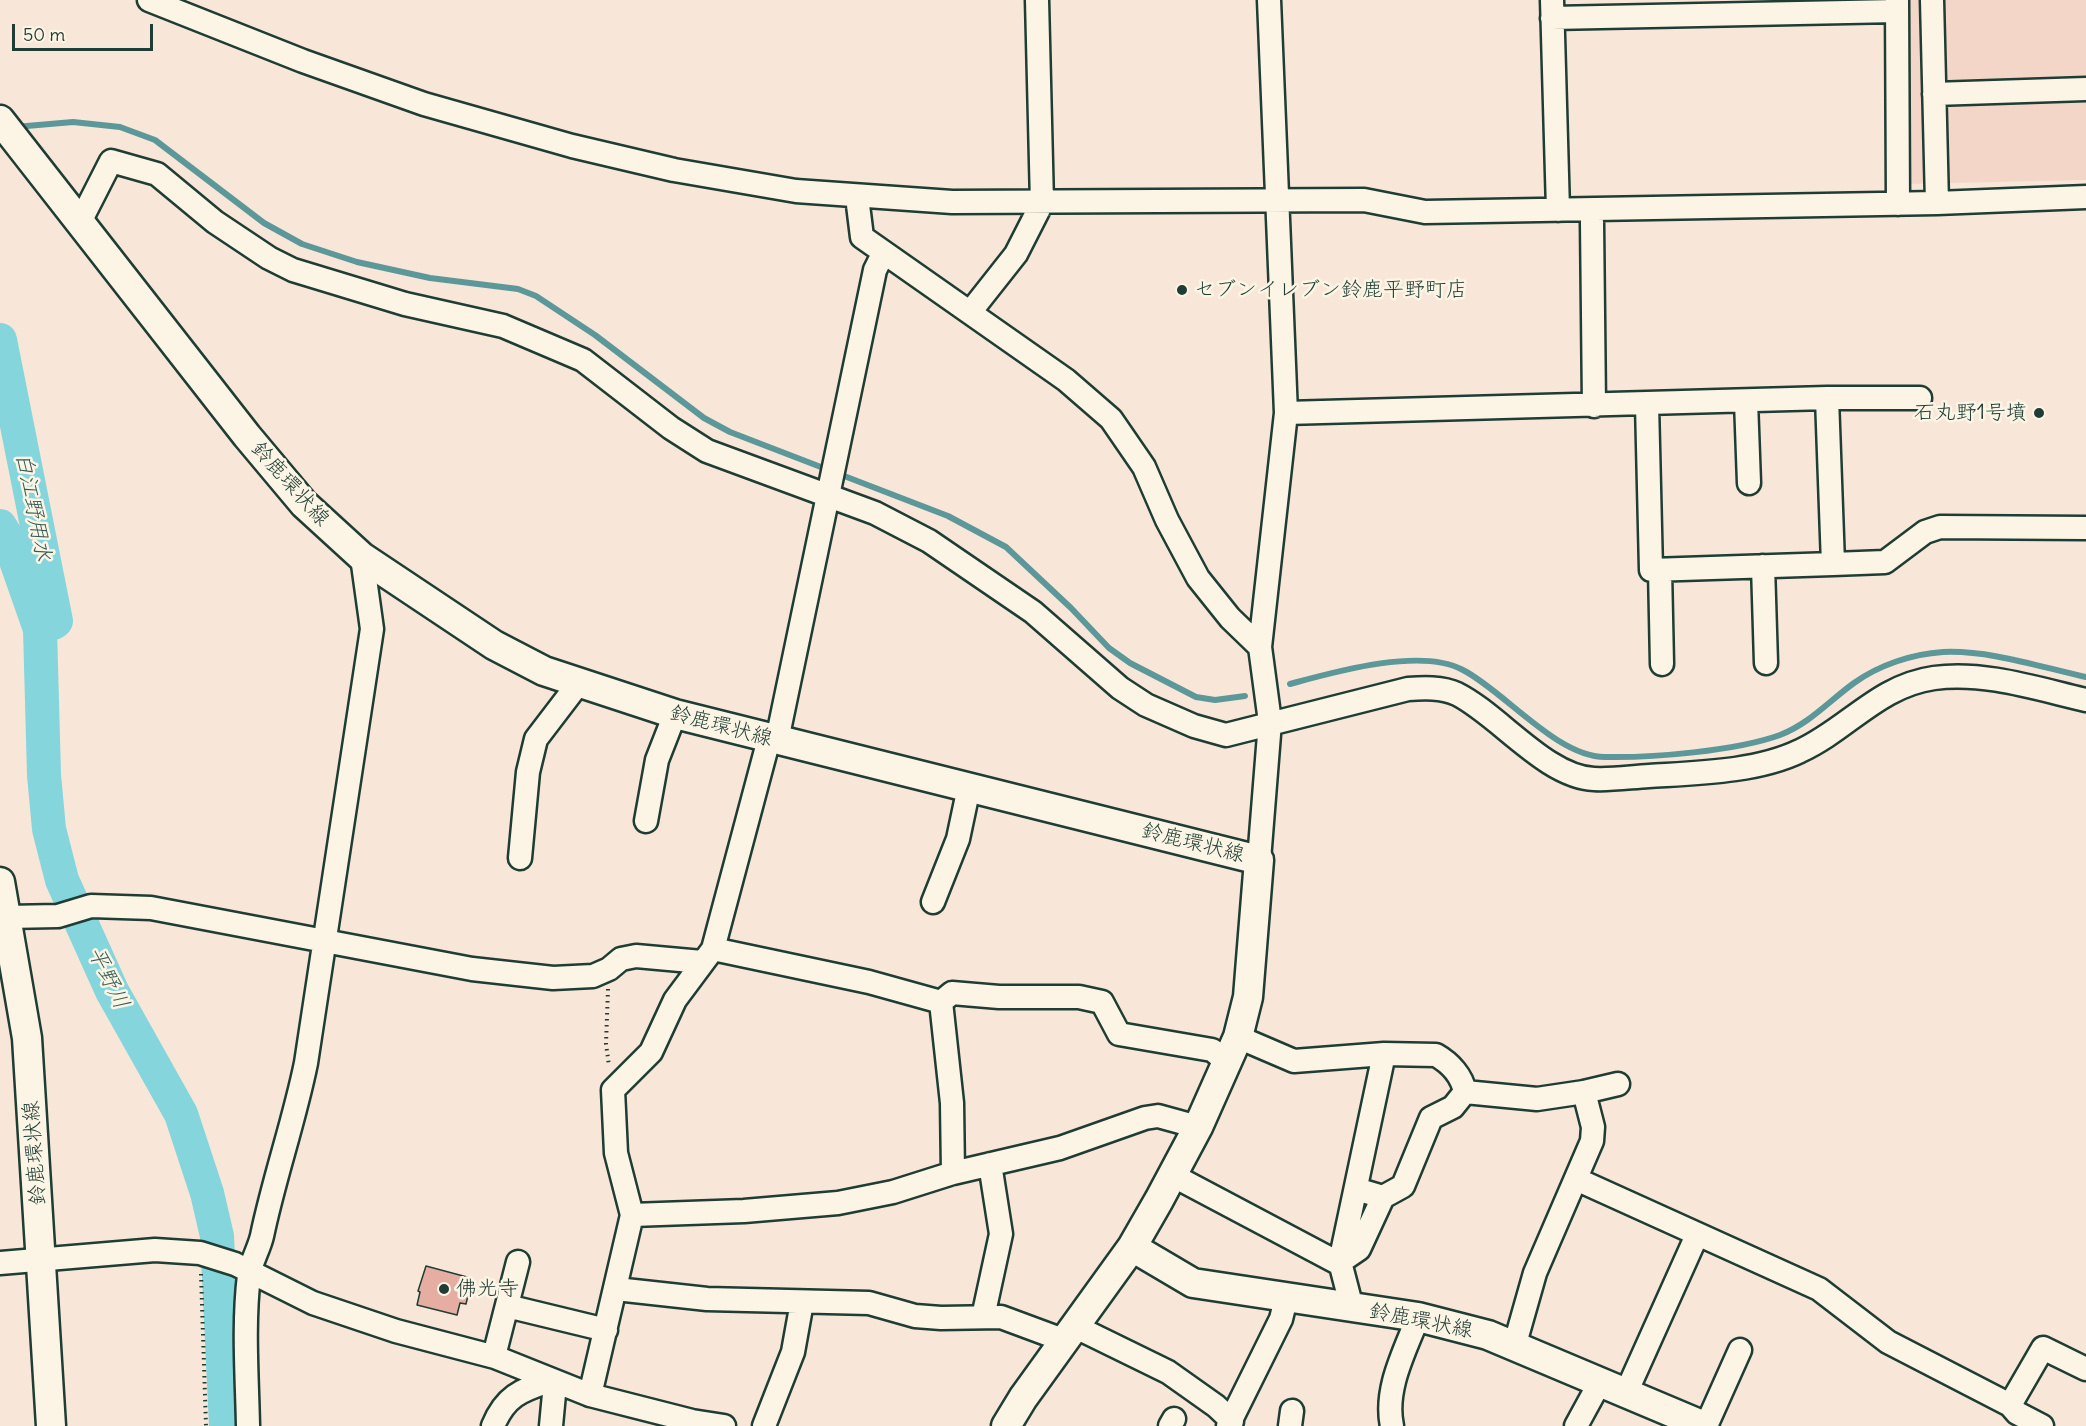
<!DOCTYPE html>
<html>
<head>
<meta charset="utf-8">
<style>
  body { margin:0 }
  #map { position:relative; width:2086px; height:1426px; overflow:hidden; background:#f8e7d8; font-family:Delius,sans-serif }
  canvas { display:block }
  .scale { position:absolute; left:12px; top:24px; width:141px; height:27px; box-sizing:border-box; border:3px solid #1f3d34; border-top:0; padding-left:8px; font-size:18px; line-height:21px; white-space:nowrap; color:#1f3d34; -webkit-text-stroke:4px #fcf5e5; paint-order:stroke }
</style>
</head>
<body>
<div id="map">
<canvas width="2086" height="1426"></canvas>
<div class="scale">50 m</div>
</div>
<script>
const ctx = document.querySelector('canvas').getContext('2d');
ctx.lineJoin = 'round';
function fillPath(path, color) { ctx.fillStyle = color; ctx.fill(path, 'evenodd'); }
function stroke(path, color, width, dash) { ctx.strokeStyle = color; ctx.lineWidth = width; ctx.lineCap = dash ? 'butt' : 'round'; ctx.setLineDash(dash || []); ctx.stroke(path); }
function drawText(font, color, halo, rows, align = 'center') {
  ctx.font = font + ' Delius,"Klee One",sans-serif'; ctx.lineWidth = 5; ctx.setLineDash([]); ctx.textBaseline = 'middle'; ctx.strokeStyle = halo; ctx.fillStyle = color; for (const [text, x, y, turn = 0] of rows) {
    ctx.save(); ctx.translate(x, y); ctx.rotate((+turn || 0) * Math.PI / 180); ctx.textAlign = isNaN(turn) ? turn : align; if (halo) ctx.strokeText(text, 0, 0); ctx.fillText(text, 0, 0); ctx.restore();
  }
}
fillPath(new Path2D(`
  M1903,0H2086V180L1907,184Z`), '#f3d6c8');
stroke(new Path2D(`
  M15,127L73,122L120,127L155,140L264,223L302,244L357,262L430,278L518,289L536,296L595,335L704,418L730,432L948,516L1006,547L1071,608L1109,648L1130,663L1196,697L1215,700L1245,696
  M1290,684C1334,672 1421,647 1463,670C1504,691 1557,757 1605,757C1652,758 1736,751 1780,735C1809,724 1829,701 1854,683C1879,665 1912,654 1943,652C1990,650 2040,667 2086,677`), '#5c9899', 6);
stroke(new Path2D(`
  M0,340L56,621L53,623
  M0,526L9,541L40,629L44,775L49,829L62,880L112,991L181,1114L207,1193L217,1236L226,1426`), '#84d5dc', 34);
const building = new Path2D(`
  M426,1266L467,1277L464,1286L470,1287L466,1304L460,1303L457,1315L417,1305L420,1292L418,1291Z`);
fillPath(building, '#e6ada2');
stroke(building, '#1f3d34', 1.5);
const minor = new Path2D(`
  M149,0L303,61L424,104L572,146L674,170L796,191L952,202L1364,200L1425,212L1937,203L2086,197
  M1552,0L1558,210
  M1897,0L1898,204
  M1932,0L1937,203
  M1552,18L1897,11
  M1934,94L2086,89
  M857,197L862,237L1066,380L1111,419L1144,467L1167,520L1198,578L1230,618L1260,647
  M80,222L111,161L157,174L215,222L269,258L293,270L405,304L503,326L583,360L671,428L707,451L875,513L929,541L1033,612L1120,688L1146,705L1194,726L1226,735L1408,689C1423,688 1442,687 1457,694C1499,715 1546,777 1594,779C1612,780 1631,777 1649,776C1696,773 1757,772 1800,751C1848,729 1878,686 1934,678C1984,671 2038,689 2086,700
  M1592,222L1594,406
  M971,311L1016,254L1042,203L1037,0
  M1827,398H1920
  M1746,401L1749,483
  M1647,404L1651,570L1833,564
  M1286,413L1827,398L1833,564L1885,562L1925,532L1940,527L2086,528
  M1763,566L1766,663
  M1660,570L1662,664
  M777,740L875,270L883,254
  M646,821L657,760L675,714
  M520,858L528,772L536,739L578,684
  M1259,860L1270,722L1260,647L1286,413L1269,0
  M933,902L958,839L969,787
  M7,917L58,916L91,906L151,908L472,969L553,978L593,976L609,969L621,959L636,956L702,962
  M713,949L869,982L941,1002
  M941,1002L952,993L999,997H1079L1102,1002L1119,1034L1212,1050L1225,1060
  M941,1002L952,1103L953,1173
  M1238,1037L1294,1061L1384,1054L1436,1055C1450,1063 1462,1076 1465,1092L1537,1099L1584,1092L1593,1127L1592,1141L1535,1273L1514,1347
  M1584,1092L1618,1084
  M1172,1175L1340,1264
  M1576,1179L1819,1289L1888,1342L2010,1405L2043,1348L2086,1369
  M1356,1189L1383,1197L1403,1186L1431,1118L1453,1107L1465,1092
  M632,1215L744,1211L838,1203L893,1192L953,1173L1060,1148L1145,1118L1158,1116L1198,1127
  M1340,1262L1359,1249L1383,1197
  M0,1263L155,1250L200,1253L235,1264L313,1303L396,1331L495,1357L590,1395L692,1421L724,1426
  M616,1289L707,1299L869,1303L915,1316L941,1318L1001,1317L1063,1340
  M507,1306L606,1330
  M1352,1308L1340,1262L1384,1054
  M983,1317L1001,1234L990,1164
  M1074,1326L1168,1372L1216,1406L1232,1421
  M494,1356L518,1262
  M1626,1393L1697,1235
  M590,1395L632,1215L616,1153L613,1090L651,1052L675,1000L713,949L769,739
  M2010,1405L2017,1413L2042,1426
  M248,1426C247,1376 243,1325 249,1275C251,1262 259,1249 262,1236C274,1178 294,1122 306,1063L372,629L362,557
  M493,1426C506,1394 523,1390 552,1380
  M551,1426L554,1394L552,1380
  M764,1426L793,1352L802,1302
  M1170,1426L1174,1419
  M1228,1426L1281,1319L1286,1299
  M1290,1426L1292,1411
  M1392,1426C1384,1389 1405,1351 1418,1317
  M1576,1426L1600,1382
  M1706,1426L1740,1350`);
const major = new Path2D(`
  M0,120L247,436L304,504L362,557L494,645L544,671L675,714L1259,860L1248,997L1238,1037L1198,1127L1159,1200L1132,1247L1023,1398L1006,1426
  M0,882L27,1038L51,1426
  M1132,1247L1193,1283L1418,1317L1488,1335L1704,1426`);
stroke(minor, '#1f3d34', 27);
stroke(major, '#1f3d34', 33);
stroke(new Path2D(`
  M608,989L606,1044L609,1066
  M201,1274L206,1426`), '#1f3d34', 4, [1.5, 4.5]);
stroke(minor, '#fcf5e5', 22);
stroke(major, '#fcf5e5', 28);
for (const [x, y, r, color] of [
  [1182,290,6,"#1f3d34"],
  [2039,413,6,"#1f3d34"],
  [444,1289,6,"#1f3d34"]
]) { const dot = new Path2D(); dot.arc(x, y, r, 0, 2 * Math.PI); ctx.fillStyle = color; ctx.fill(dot); stroke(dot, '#fcf5e5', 2); }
drawText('21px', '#1f3d34', '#fcf5e5', [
  ["セブンイレブン鈴鹿平野町店",1194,290],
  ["石丸野1号墳",2027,413,"right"],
  ["佛光寺",456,1289]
], 'left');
drawText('21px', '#1f3d34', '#fcf5e5', [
  ["鈴鹿環状線",290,484,48],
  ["鈴鹿環状線",721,726,15],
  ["鈴鹿環状線",1193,843,14],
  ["鈴鹿環状線",35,1153,-94],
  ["鈴鹿環状線",1421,1321,11]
]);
drawText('italic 22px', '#335b56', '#fcf5e5', [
  ["白江野用水",33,507,79],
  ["平野川",108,978,64]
]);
</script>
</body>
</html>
